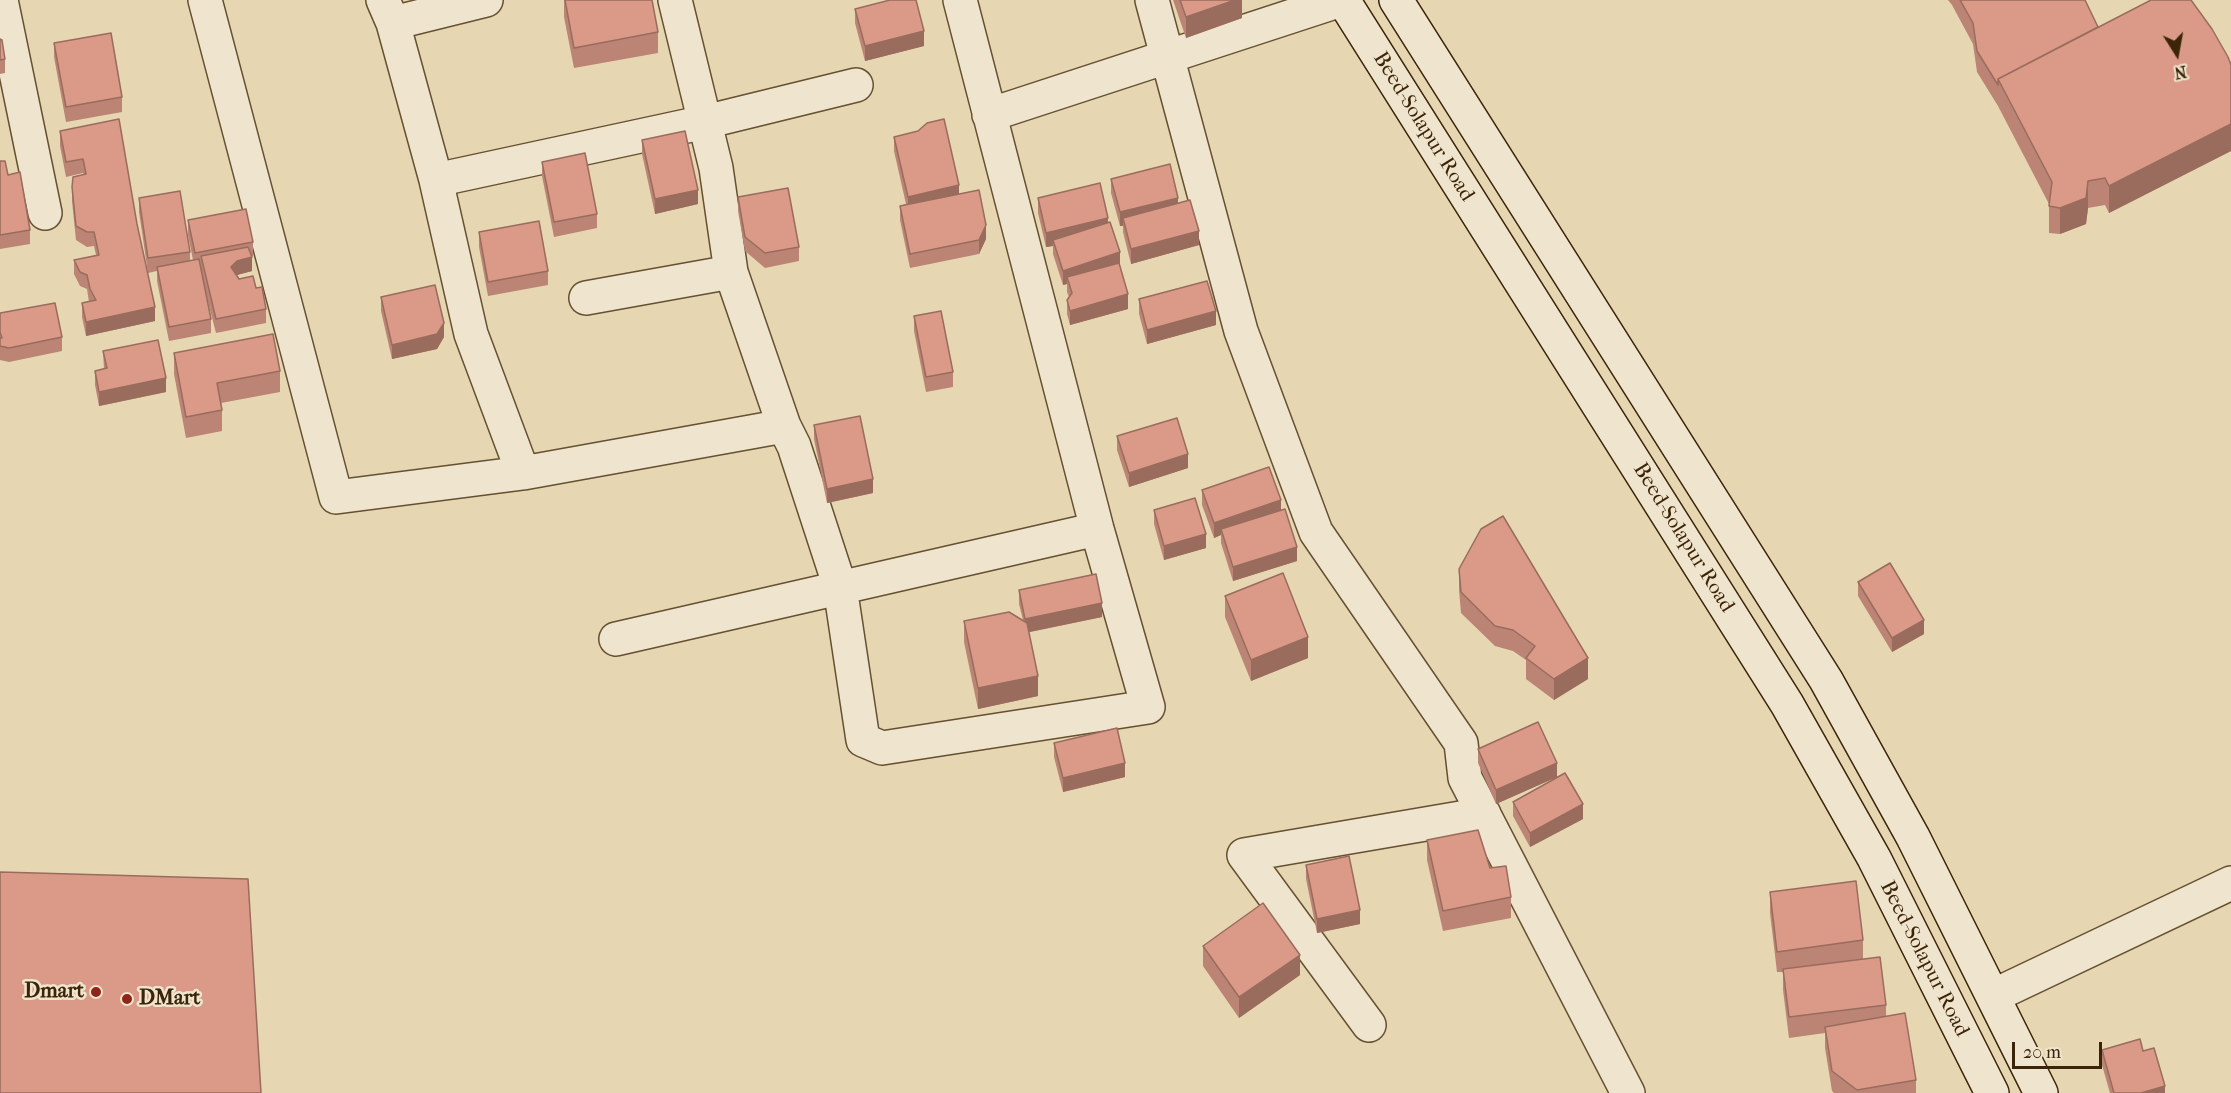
<!DOCTYPE html>
<html>
<head>
<meta charset="utf-8">
<style>
  body { margin:0 }
  #map { position:relative; width:2231px; height:1093px; overflow:hidden; background:#e6d6b2; font-family:"IM FELL French Canon",serif }
  canvas { display:block }
  .north { position:absolute; left:2147px; top:24px; width:60px; height:60px; -webkit-text-stroke:4px #efe4cd; paint-order:stroke; rotate:169deg; font-size:16px; font-weight:700; line-height:24px; text-align:center; color:#3c2408 }
  .north::after { content:''; display:block; margin:auto; width:21px; height:27px; background:#3c2408; clip-path:polygon(50% 0,100% 100%,50% 72%,0 100%) }
  .scale { position:absolute; left:2012px; top:1042px; width:90px; height:27px; box-sizing:border-box; border:3px solid #3c2408; border-top:0; padding-left:8px; font-size:18px; line-height:21px; white-space:nowrap; color:#3c2408; -webkit-text-stroke:4px #efe4cd; paint-order:stroke }
</style>
</head>
<body>
<div id="map">
<canvas width="2231" height="1093"></canvas>
<div class="north">N</div>
<div class="scale">20 m</div>
</div>
<script>
const ctx = document.querySelector('canvas').getContext('2d');
ctx.lineJoin = 'round';
function stroke(path, color, width, dash) { ctx.strokeStyle = color; ctx.lineWidth = width; ctx.lineCap = dash ? 'butt' : 'round'; ctx.setLineDash(dash || []); ctx.stroke(path); }
function fillPath(path, color) { ctx.fillStyle = color; ctx.fill(path, 'evenodd'); }
function drawText(font, color, halo, rows, align = 'center') {
  ctx.font = font + ' "IM FELL French Canon",serif'; ctx.lineWidth = 5; ctx.setLineDash([]); ctx.textBaseline = 'middle'; ctx.strokeStyle = halo; ctx.fillStyle = color; for (const [text, x, y, turn = 0] of rows) {
    ctx.save(); ctx.translate(x, y); ctx.rotate((+turn || 0) * Math.PI / 180); ctx.textAlign = isNaN(turn) ? turn : align; if (halo) ctx.strokeText(text, 0, 0); ctx.fillText(text, 0, 0); ctx.restore();
  }
}
const minor = new Path2D(`
  M1,0L45,213
  M205,0L336,497L523,473L784,426
  M383,0L393,23L436,180L471,334L523,473
  M675,0L716,168L731,272L784,426L794,446L840,587L863,740L882,748L1148,707L1097,529L960,0
  M1152,0L1241,331L1316,532L1461,743L1465,778L1628,1093
  M393,23L486,0
  M989,115L1341,0
  M436,180L705,122L856,85
  M586,298L731,272
  M616,639L1097,529
  M1993,996L2231,883
  M1369,1025L1244,855L1484,814`);
const secondary = new Path2D(`
  M1343,0L1787,704L1874,858L1992,1093
  M1396,0L1826,680L1913,837L2041,1093`);
stroke(minor, '#665032', 36);
stroke(secondary, '#3c2408', 36);
stroke(minor, '#efe4cd', 33);
stroke(secondary, '#efe4cd', 33);
fillPath(new Path2D(`
  M564,0H652L658,32V53L574,68L564,17Z
  M1173,0H1242V18L1186,38Z
  M1948,0H2085L2098,27L2231,65V151L2109,213L2105,205L2088,208L2086,224L2060,234L2049,233V204L1998,106L1977,72L1973,44L1952,5Z
  M855,9L924,46L865,61L855,23Z
  M0,39L5,59V73L0,74Z
  M54,43L122,97V112L66,122L54,57Z
  M60,131L137,224L155,321L86,336L82,317V303L89,302L87,289L80,286L74,274V260L96,255L94,246L87,247L76,240L72,201V187L84,175L83,173L66,177L60,146Z
  M894,137L959,194L986,239L979,254L910,268L900,220V206L906,204L894,151Z
  M642,140L698,204L655,214L642,154Z
  M0,161L8,175L30,230V244L0,249Z
  M542,162L597,214V228L554,237L542,176Z
  M1111,179L1178,203L1199,245L1131,264L1123,232V226H1120L1111,193Z
  M738,197L799,247V261L765,268L745,251L738,211Z
  M139,198L190,252V260H193L188,235V220L253,242V256H251L252,271L237,275L239,279L256,288L266,309V323L216,333L204,286L211,319V333L169,341L157,281V271L148,273L139,212Z
  M1038,198L1108,222L1120,267L1128,309L1070,325L1067,314V300L1069,297L1067,292V284L1063,285L1053,254V246L1046,247L1038,213Z
  M479,232L548,271V285L488,296L479,247Z
  M381,297L444,337L437,349L392,359L381,311Z
  M1139,299L1216,325L1147,344L1139,314Z
  M0,313L62,337V351L9,362L0,360Z
  M914,316L953,372V387L926,392L914,331Z
  M103,351L166,392L99,406L95,385V371L104,369Z
  M174,353L280,371V392L221,403L222,410V431L186,438L174,374Z
  M814,425L873,493L827,503L814,439Z
  M1117,436L1188,468L1129,487L1117,450Z
  M1202,490L1281,510L1297,561L1233,581L1221,543V535L1214,538L1202,505Z
  M1154,510L1206,548L1164,560L1154,524Z
  M1459,569L1588,679L1554,700L1526,679V660L1513,651L1495,646L1461,613L1459,590Z
  M1858,582L1924,634L1892,652L1858,596Z
  M1019,590L1102,617L1029,632L1038,696L978,709L964,642V621L1023,620L1019,604Z
  M1225,596L1308,658L1251,681L1225,617Z
  M1054,743L1125,777L1063,792L1054,757Z
  M1478,749L1557,777L1496,804L1478,763Z
  M1513,802L1583,819L1530,847L1513,816Z
  M1427,840L1490,868L1511,897V918L1443,931L1427,860Z
  M1306,865L1360,924L1317,933L1306,879Z
  M1770,892L1863,940V959L1886,1005V1017L1916,1080V1093H1834L1832,1091L1825,1048V1033L1789,1038L1783,990V972H1777L1770,913Z
  M1203,946L1300,975L1239,1018L1203,966Z
  M2102,1050L2143,1051L2165,1093H2110L2102,1065Z`), '#bc8474');
fillPath(new Path2D(`
  M1235,0H1242V18L1186,38V17Z
  M924,31V46L865,61V46Z
  M2231,124V151L2109,213V186Z
  M2088,181V208L2086,224L2060,234V208Z
  M959,185V200L908,211V197Z
  M698,190V204L655,214V199Z
  M1178,198V212L1123,218V226H1120V212Z
  M1108,218V232L1053,240V246L1046,247V233Z
  M986,225V239L979,254V240Z
  M1199,231V245L1131,264V249Z
  M1120,252V267L1067,277V284L1063,285V271Z
  M252,257V271L237,275L231,267L237,261Z
  M1128,294V309L1070,325V311Z
  M155,307V321L86,336V322Z
  M1216,311V325L1147,344V330Z
  M444,323V337L437,349L392,359V345Z
  M166,378V392L99,406V392Z
  M1188,454V468L1129,487V473Z
  M873,479V493L827,503V489Z
  M1281,500V514L1221,529V535L1214,538V523Z
  M1206,534V548L1164,560V546Z
  M1297,547V561L1233,581V567Z
  M1102,603V617L1025,633V619Z
  M1924,620V634L1892,652V638Z
  M1308,637V658L1251,681V660Z
  M1588,658V679L1554,700V679Z
  M1038,676V696L978,709V688Z
  M1125,763V777L1063,792V778Z
  M1557,763V777L1496,804V790Z
  M1583,804V819L1530,847V833Z
  M1360,910V924L1317,933V919Z
  M1300,955V975L1239,1018V997Z
  M2165,1086V1093H2141Z`), '#996c5e');
const building = new Path2D(`
  M565,0H652L658,32L574,48Z
  M890,0H916L924,31L865,46L855,9Z
  M1180,0H1235L1186,17Z
  M1960,0H2085L2098,27L1998,79V85L1977,51L1973,23Z
  M2151,0H2191L2212,29L2228,57L2231,65V124L2109,186L2105,178L2088,181L2086,198L2060,208L2049,206L2052,182L1998,79Z
  M111,33L122,97L66,107L54,43Z
  M0,39L2,40L5,59L0,60Z
  M119,119L137,224L155,307L86,322L82,303L96,300L90,289L87,275L80,272L74,260L99,255L94,232H87L76,226L72,187L73,177L86,174L83,159L66,162L60,131Z
  M944,119L959,185L908,197L894,137L918,131L927,123Z
  M685,131L698,190L655,199L642,140Z
  M585,153L597,214L554,222L542,162Z
  M0,161H5L8,175L20,172L30,230L0,235Z
  M1170,164L1178,198L1120,212L1111,179Z
  M1100,183L1108,218L1046,233L1038,198Z
  M788,188L799,247L765,253L745,237L738,197Z
  M979,190L986,225L979,240L910,254L900,206Z
  M180,191L190,252L148,258L139,198Z
  M1190,200L1199,231L1131,249L1123,218Z
  M246,209L253,242L195,253L188,220Z
  M539,221L548,271L488,282L479,232Z
  M1110,222L1120,252L1063,271L1053,240Z
  M248,247L252,257L237,261L231,267L239,279L253,276L256,288L262,287L266,309L216,319L201,256Z
  M199,259L211,319L169,327L157,267Z
  M1119,263L1128,294L1070,311L1067,300L1072,293L1067,277Z
  M1207,281L1216,311L1147,330L1139,299Z
  M435,285L444,323L437,334L392,345L381,297Z
  M55,303L62,337L9,348L0,346V338H2L0,332V313Z
  M941,311L953,372L926,377L914,316Z
  M273,334L280,371L217,383L222,410L186,417L174,353Z
  M158,340L166,378L99,392L95,371L107,368L103,351Z
  M860,416L873,479L827,489L814,425Z
  M1177,418L1188,454L1129,473L1117,436Z
  M1269,467L1281,500L1214,523L1202,490Z
  M1195,498L1206,534L1164,546L1154,510Z
  M1285,509L1297,547L1233,567L1221,529Z
  M1503,516L1588,658L1554,679L1526,658L1535,646L1513,630L1495,626L1461,592L1459,569L1481,529Z
  M1890,563L1924,620L1892,638L1858,582Z
  M1283,573L1308,637L1251,660L1225,596Z
  M1096,574L1102,603L1025,619L1019,590Z
  M1009,612L1027,623L1038,676L978,688L964,621Z
  M1538,722L1557,763L1496,790L1478,749Z
  M1117,728L1125,763L1063,778L1054,743Z
  M1565,773L1583,804L1530,833L1513,802Z
  M1478,830L1490,868L1506,866L1511,897L1443,911L1427,840Z
  M1349,856L1360,910L1317,919L1306,865Z
  M0,872L248,879L261,1093H0Z
  M1856,881L1863,940L1777,952L1770,892Z
  M1263,903L1300,955L1239,997L1203,946Z
  M1880,957L1886,1005L1789,1017L1783,969Z
  M1905,1013L1916,1080L1857,1090L1832,1071L1825,1027Z
  M2140,1039L2143,1051L2154,1048L2165,1086L2141,1093H2114L2102,1050Z`);
fillPath(building, '#db9a87');
stroke(building, '#996c5e', 1.5);
for (const [x, y, r, color] of [
  [96,992,6,"#8f2418"],
  [127,999,6,"#8f2418"]
]) { const dot = new Path2D(); dot.arc(x, y, r, 0, 2 * Math.PI); ctx.fillStyle = color; ctx.fill(dot); stroke(dot, '#efe4cd', 2); }
drawText('21px', '#3c2408', '#efe4cd', [
  ["Beed-Solapur Road",1423,127,58],
  ["Beed-Solapur Road",1683,538,58],
  ["Beed-Solapur Road",1924,959,63]
]);
drawText('bold 21px', '#3c2408', '#efe4cd', [
  ["Dmart",84,992],
  ["DMart",139,999,"left"]
], 'right');
</script>
</body>
</html>
